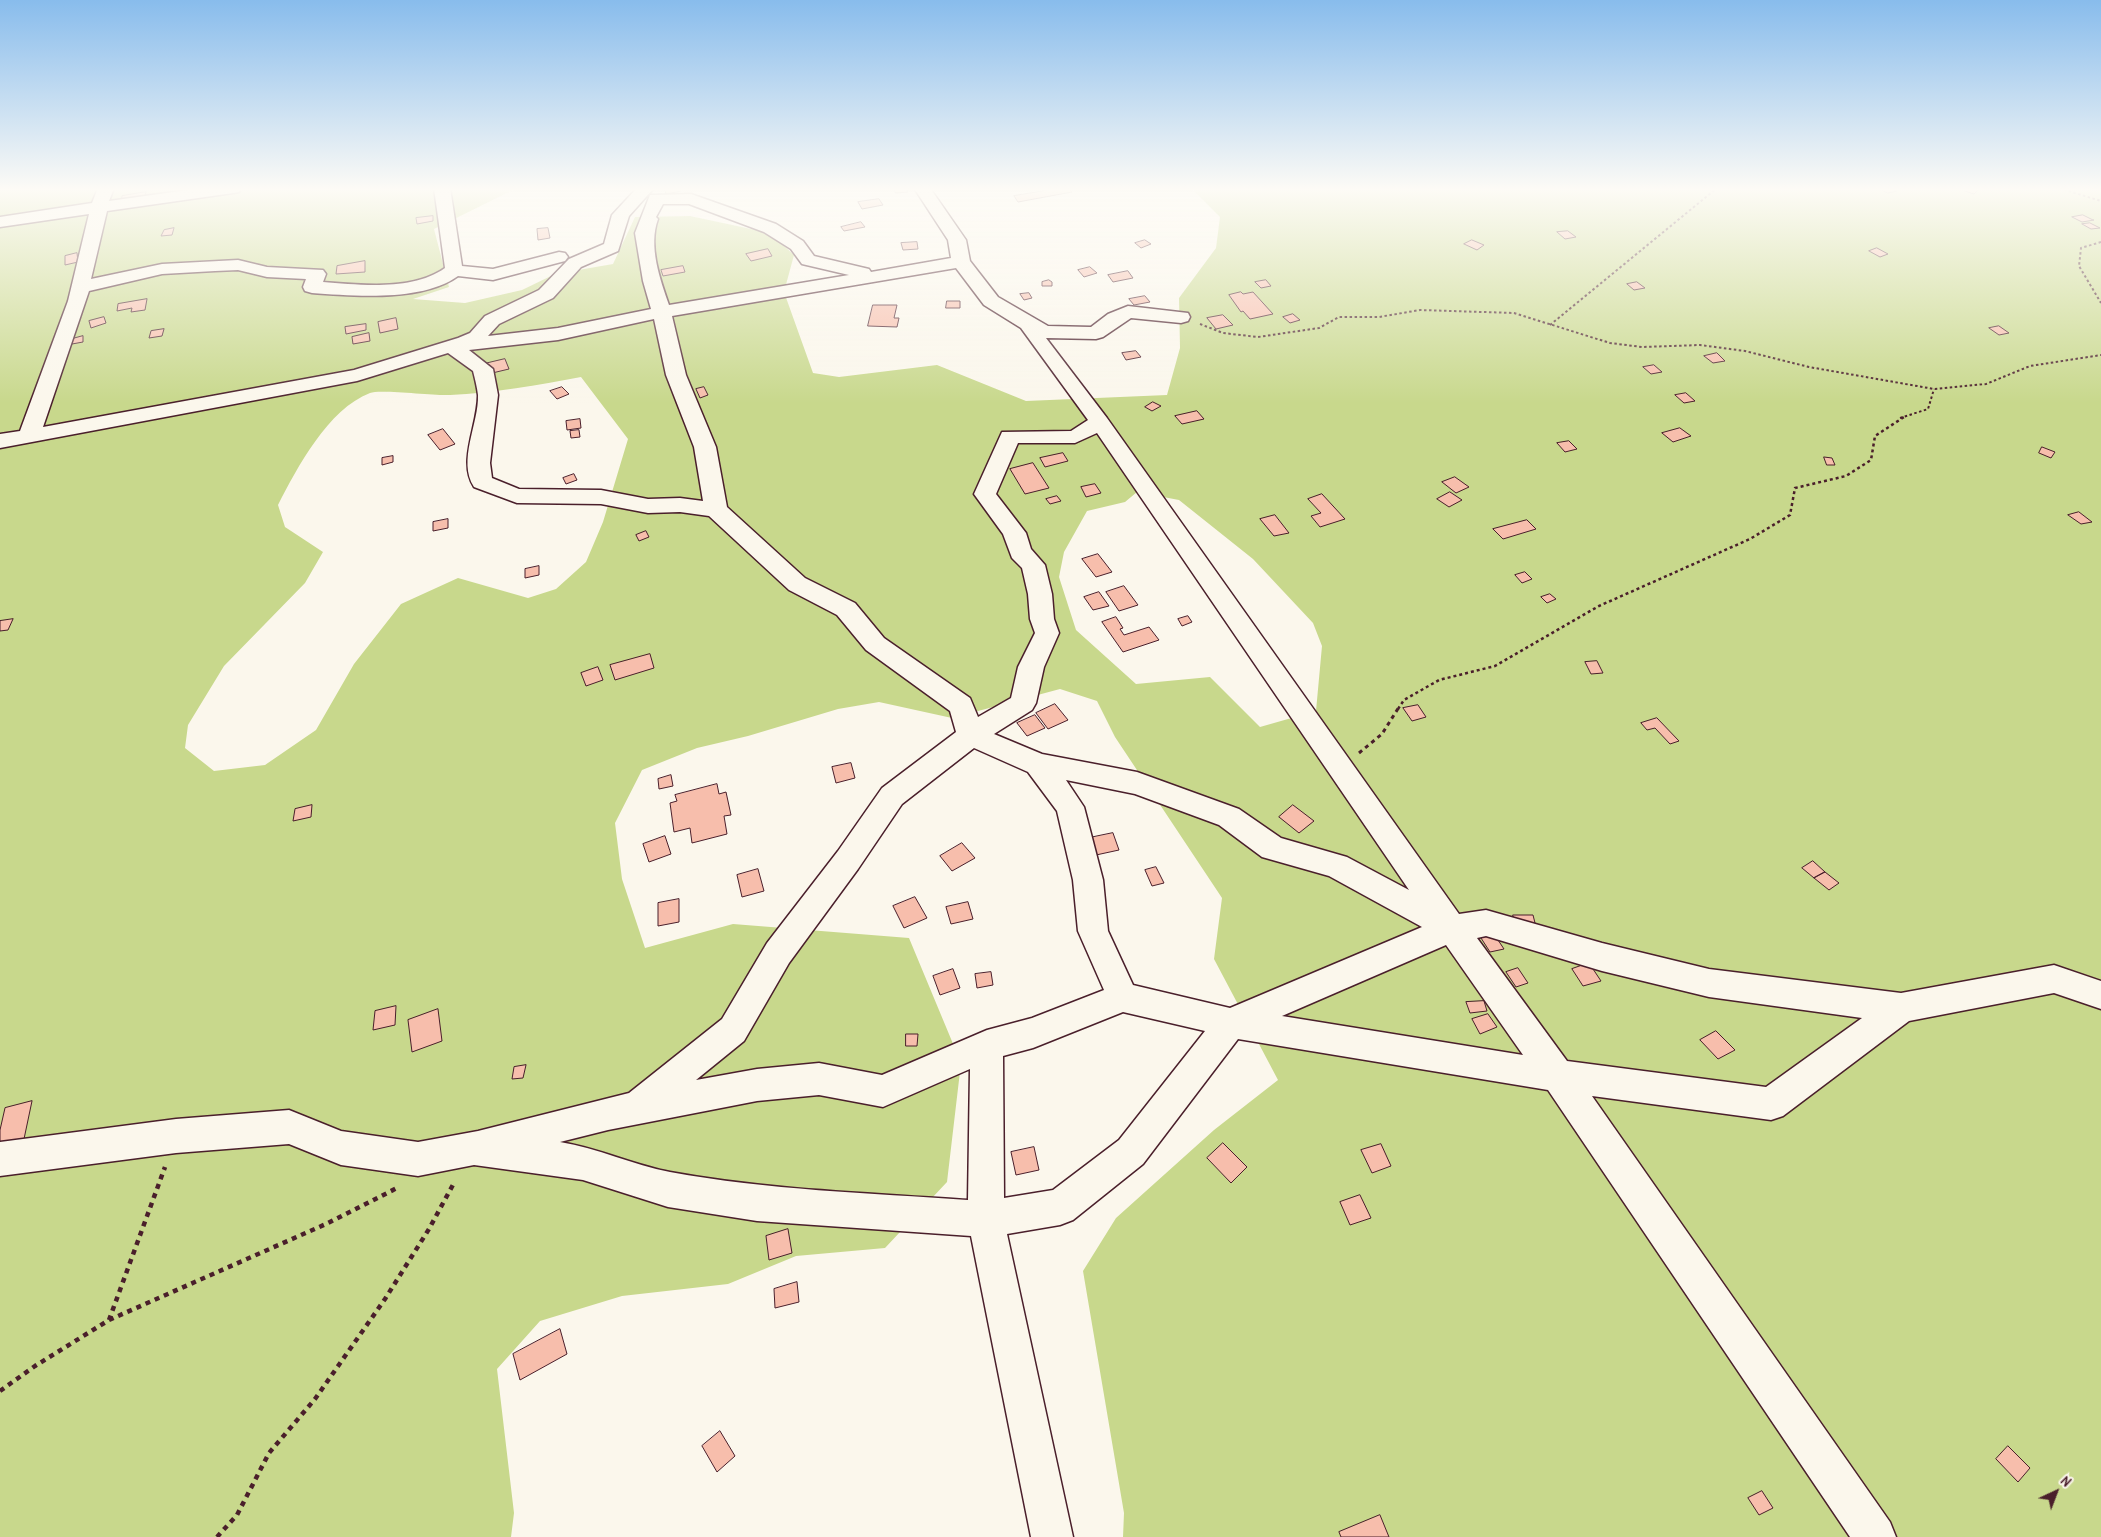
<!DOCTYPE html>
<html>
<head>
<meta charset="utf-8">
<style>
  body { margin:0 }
  #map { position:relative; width:2101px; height:1537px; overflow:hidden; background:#fbf7ec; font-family:"Patrick Hand",sans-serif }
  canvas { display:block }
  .north { position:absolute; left:2031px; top:1467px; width:50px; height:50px; -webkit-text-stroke:4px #fbf7ec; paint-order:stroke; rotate:43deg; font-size:14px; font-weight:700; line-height:20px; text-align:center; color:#4a1f2b }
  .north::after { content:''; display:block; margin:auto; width:18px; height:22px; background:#4a1f2b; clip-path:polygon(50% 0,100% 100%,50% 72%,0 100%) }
</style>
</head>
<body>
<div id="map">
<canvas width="2101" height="1537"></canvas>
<div class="north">N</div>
</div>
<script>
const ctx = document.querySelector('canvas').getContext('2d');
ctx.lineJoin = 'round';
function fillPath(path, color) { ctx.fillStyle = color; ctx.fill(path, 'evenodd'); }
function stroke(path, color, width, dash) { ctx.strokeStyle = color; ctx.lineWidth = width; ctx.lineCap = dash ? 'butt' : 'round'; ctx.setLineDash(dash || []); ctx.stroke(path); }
fillPath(new Path2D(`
  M0,188H517L434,229L449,287L413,299L465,303L522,290L555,274L613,264L635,217L690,216L770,233L794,255L784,292L813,373L839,377L937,365L1026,401L1167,395L1180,348L1179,298L1216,248L1220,217L1191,188H2101V1537H1123L1124,1513L1083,1271L1116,1218L1214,1130L1278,1080L1214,959L1222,898L1115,737L1097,701L1060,689L952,718L879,702L838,709L748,736L697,748L642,770L615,823L622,879L645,948L733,924L909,938L961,1063L947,1182L885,1248L796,1256L728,1284L622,1296L540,1321L497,1369L514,1513L511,1537H0ZM581,377L628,439L603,522L586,562L556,589L528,598L458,578L401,604L354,664L316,730L265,765L214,771L185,748L188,725L224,666L305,583L323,552L285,527L278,505C297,468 328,409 370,393C380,389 434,396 450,395C494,393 538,385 581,377ZM1137,492L1179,500L1253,559L1313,623L1322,646L1316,711L1260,727L1210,677L1136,684L1076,630L1059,577L1064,552L1087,511L1125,502Z`), '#c8d88c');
const building = new Path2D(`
  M650,188H679L681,191L666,194L665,190H652Z
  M894,188H906L908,192L896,193Z
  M1060,188H1068L1072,192L1018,202L1014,196Z
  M1878,188H1890L1897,191L1888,193Z
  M1968,188H1980L1974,194L1965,191Z
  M146,192L145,198L121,203L122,196Z
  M879,199L883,205L862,209L858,202Z
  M2083,215L2093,220H2094L2082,222L2072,217Z
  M433,216V221L417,224L416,218Z
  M861,222L865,227L844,231L841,227Z
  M2090,223L2100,228L2091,229L2082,224Z
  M174,228L172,235L161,236L164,230Z
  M548,228L550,238L538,240L537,229Z
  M1568,231L1576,237L1565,239L1557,232Z
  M1145,240L1151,244L1141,248L1135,243Z
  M1472,240L1484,245L1477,250L1464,244Z
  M917,242L918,249L903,250L901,243Z
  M1877,248L1888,254L1880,257L1869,251Z
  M768,249L772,256L751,261L746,254Z
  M77,253L78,262L65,265V256Z
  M365,261V272L336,274L337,266Z
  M683,266L685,272L663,276L661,270Z
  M1090,267L1097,273L1084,277L1078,270Z
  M1128,271L1133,278L1113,282L1108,275Z
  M1049,280L1052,282V286H1042V282Z
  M1266,280L1271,286L1261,288L1255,282Z
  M1637,282L1645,288L1634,290L1627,284Z
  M1241,292L1243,294L1253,292L1273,314L1250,319L1243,311L1241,312L1229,295Z
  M1029,293L1032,298L1024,300L1020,294Z
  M1145,296L1150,302L1134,305L1129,299Z
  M147,299L145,310L131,312L132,308L117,311L118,304Z
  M947,301H960V308H946Z
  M873,305H897L894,318H899L897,327L868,326Z
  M1293,314L1300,320L1290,323L1283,317Z
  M1223,315L1233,325L1216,329L1207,318Z
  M104,317L106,323L91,328L89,321Z
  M396,318L398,329L380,333L378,322Z
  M366,324V330L346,334L345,327Z
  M1999,326L2009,333L1999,335L1989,328Z
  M164,329L162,336L149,338L151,331Z
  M369,333L370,341L353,344L352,337Z
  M83,336V342L72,344V339Z
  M1136,351L1141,357L1126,360L1122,353Z
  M1717,353L1725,361L1713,363L1704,356Z
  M505,359L509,369L488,374L484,364Z
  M1654,365L1662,372L1651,374L1643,367Z
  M562,387L569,394L557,399L550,391Z
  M704,387L708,395L700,398L696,389Z
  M1686,393L1695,401L1684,403L1675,395Z
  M1153,402L1161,406L1152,411L1145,407Z
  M1197,411L1204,419L1182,424L1175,416Z
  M580,419L581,428L567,430L566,421Z
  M1680,428L1691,436L1673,442L1662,433Z
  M443,429L455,444L440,450L428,435Z
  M579,430L580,437L571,438L570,431Z
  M1569,441L1577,449L1565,452L1557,443Z
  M2042,447L2055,452L2051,458L2039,453Z
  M1063,453L1068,461L1045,467L1040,458Z
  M393,456V462L382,465V458Z
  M1824,457L1832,458L1835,465H1827Z
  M1033,463L1049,488L1025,494L1010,469Z
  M574,474L577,480L566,484L563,478Z
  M1455,477L1469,487L1456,493L1442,482Z
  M1095,484L1101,493L1086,497L1081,487Z
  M1450,492L1462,500L1449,507L1437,499Z
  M1322,494L1345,519L1320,527L1311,516L1321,513L1308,499Z
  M1057,496L1061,501L1050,504L1046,499Z
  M2079,512L2092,522L2081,524L2068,515Z
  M1275,515L1289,533L1274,536L1260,519Z
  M448,519V528L433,531V522Z
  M1527,520L1536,529L1503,539L1493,529Z
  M646,531L649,537L639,541L636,535Z
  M1098,554L1112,572L1096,577L1082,559Z
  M539,566V575L525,578V569Z
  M1525,572L1532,579L1522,583L1515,575Z
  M1124,586L1138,605L1119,611L1106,592Z
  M1099,592L1109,606L1093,610L1084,597Z
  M1550,594L1556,599L1547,603L1541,597Z
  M1188,616L1192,622L1182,626L1178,619Z
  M1116,617L1123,628L1120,629L1124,635L1149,627L1159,640L1123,652L1102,622Z
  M13,619L8,630L0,631V621Z
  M650,654L654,668L615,680L610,665Z
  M1597,661L1603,673L1591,674L1585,662Z
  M598,667L603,680L586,686L581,673Z
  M1055,704L1068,720L1048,729L1036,713Z
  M1418,705L1426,717L1412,721L1403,708Z
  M1035,715L1045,728L1027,736L1017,723Z
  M1657,718L1679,741L1670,744L1655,728L1647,730L1641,723Z
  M851,763L855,778L836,783L832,767Z
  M671,775L673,786L659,789L658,779Z
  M717,784L719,794L726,792L731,815L724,816L727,834L692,843L690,828L674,832L670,803L677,801L675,795Z
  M312,805L311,817L293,821L295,809Z
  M1293,805L1314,821L1299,833L1279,817Z
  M1113,833L1119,850L1096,855L1089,838Z
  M665,836L671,854L649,862L643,844Z
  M962,843L975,858L952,871L940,856Z
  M1813,861L1825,872L1814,878L1802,868Z
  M1156,867L1164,883L1152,886L1145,870Z
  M758,869L764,891L742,897L737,875Z
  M1825,872L1839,883L1829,890L1814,878Z
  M915,897L927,918L904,928L893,906Z
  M679,899V922L658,926V903Z
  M968,902L973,919L951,924L946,907Z
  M1513,915H1533L1536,927L1517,926Z
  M1494,934L1504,949L1490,952L1481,938Z
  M1589,963L1601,981L1583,986L1572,969Z
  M1518,968L1528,983L1516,987L1506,972Z
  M953,969L960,988L940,995L933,976Z
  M991,972L993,985L977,988L975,974Z
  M1484,1001L1487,1011L1470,1013L1466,1002Z
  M396,1006L395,1025L373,1030L375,1011Z
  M438,1009L442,1041L412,1052L408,1020Z
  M1488,1014L1497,1027L1480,1034L1472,1019Z
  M1716,1031L1735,1050L1718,1059L1700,1040Z
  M906,1034H918L917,1046H906Z
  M526,1065L523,1078L512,1079L514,1067Z
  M32,1101L24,1139L0,1146V1130L5,1108Z
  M1223,1143L1247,1167L1231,1183L1207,1158Z
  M1381,1144L1391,1166L1372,1173L1361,1150Z
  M1034,1147L1039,1170L1016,1175L1011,1152Z
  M1360,1195L1371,1218L1350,1225L1340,1202Z
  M788,1229L792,1253L769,1260L766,1236Z
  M797,1282L799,1302L775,1308L774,1289Z
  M560,1329L567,1354L520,1380L513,1354Z
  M720,1431L735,1456L717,1472L702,1446Z
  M2008,1446L2030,1468L2018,1482L1996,1459Z
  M1762,1491L1773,1508L1759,1515L1748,1498Z
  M1380,1515L1389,1537H1341L1339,1532Z`);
fillPath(building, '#f7beac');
stroke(building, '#4a1f2b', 1);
const minor = new Path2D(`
  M98,188H114L109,201L202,188H241L239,192L233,193L107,211L91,279L162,264L238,260L267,267L323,270L326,274L323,282C360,285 413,291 445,268L434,188H450L462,266L493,269L559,252L565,253L568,257L565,261L493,280L458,276C422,302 355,296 312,293L305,291L303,287L306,279L267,277L238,270L215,271L162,274L89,291L43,427L354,370L458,338L470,333L485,316L539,290L569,259L604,244L612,215L637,188H654L629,216L618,251L581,267L553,298L499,324L488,336L558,328L651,309L643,281L635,233L650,195L691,194L776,224L803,241L814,256L869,269L871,272L951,258L948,240L914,188H930L966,240L970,261L998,297L1048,326L1091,327L1108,314L1128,306L1188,313L1190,317L1188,321L1181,323L1131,318L1103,337L1096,339L1046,338L1107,418L1459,914L1486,910L1602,943L1709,969L1901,993L2054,965L2101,981V1009L2054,993L1909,1021L1783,1116L1771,1120L1592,1096L1890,1522L1896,1537H1850L1548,1090L1238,1039L1143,1164L1073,1220L1060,1225L1007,1234L1073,1537H1031L971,1236L757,1221L668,1207L583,1180L474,1165L418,1176L341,1165L289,1144L176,1153L0,1176V1142L176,1119L289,1110L341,1131L418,1142L478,1131L629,1093L722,1019L767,943L838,851L882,788L956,732L950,711L866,650L837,615L789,590L709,516L680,512L648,513L601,504L517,503L474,487C457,461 479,423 478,395C477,387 475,379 473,371L448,353L357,381L0,448V434L20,431L68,301L89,214L0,227V217L92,203ZM663,204H689L764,232L791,249L802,264L849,275L669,305C660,279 648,246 658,219L656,217ZM956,268L984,305L1021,328L1088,420L1071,431L1002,432L974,494L1003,534L1012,558L1022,568L1028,594L1030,619L1035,633L1018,667L1011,698L978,717L970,698L884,638L855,603L805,578L727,507L716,447L686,375L672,316ZM654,319L666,375L694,447L703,501L680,498L648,499L601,490L519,489L492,478L490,463L498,395L493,369L469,350L558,340ZM1097,433L1409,890L1347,857L1281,838L1239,809L1137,772L1042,754L994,734L1032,710L1036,703L1044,667L1059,633L1054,619L1052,594L1045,565L1031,549L1026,533L996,494L1018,443H1075ZM974,748L1028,772L1057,811L1073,880L1078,931L1104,990L1032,1018L987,1030L882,1075L819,1063L757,1069L696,1080L744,1041L789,963L858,869L902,804ZM1066,780L1135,794L1219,825L1262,857L1329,876L1422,927L1230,1008L1133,985L1108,931L1103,880L1084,807ZM1486,936L1602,971L1709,997L1862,1018L1766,1087L1567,1061L1477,938ZM1446,945L1523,1055L1282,1016ZM1123,1012L1205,1031L1119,1140L1053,1190L1004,1198L1003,1056L1033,1048ZM970,1069L968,1200C869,1193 768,1190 670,1172C633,1165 598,1148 560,1142L608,1130L757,1101L819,1095L883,1107Z`);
stroke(minor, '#4a1f2b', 3);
stroke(new Path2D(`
  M2059,188L2101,201
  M2101,242L2081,248L2079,266L2101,303
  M1200,324L1223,333L1258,337L1319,328L1339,317H1379L1420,310L1514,313L1610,343L1642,347L1700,345L1745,351L1809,367L1934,389L1986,384L2030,366L2101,355
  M1550,325L1717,188
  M1900,418L1928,409L1934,389`), '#4a1f2b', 2, [2.5, 2.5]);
stroke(new Path2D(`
  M1398,709L1404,700L1439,680L1495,666L1599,606L1750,539L1790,515L1795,488L1846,476L1871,460L1875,436L1904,417`), '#4a1f2b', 2.5, [3, 3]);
stroke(new Path2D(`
  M1359,753L1382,734L1399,707`), '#4a1f2b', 3, [4, 4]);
stroke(new Path2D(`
  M109,1320L326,1224L399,1187
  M0,1391L35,1366L109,1320L165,1167
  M217,1537L237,1515L269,1453L315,1399L385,1299L429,1229L455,1181`), '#4a1f2b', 4.5, [5, 5]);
fillPath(minor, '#fbf7ec');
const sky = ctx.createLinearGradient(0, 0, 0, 403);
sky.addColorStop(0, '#88bcec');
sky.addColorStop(0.47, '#fdfbf6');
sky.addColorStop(1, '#fdfbf600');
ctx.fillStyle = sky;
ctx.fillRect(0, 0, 2101, 403);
</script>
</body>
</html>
